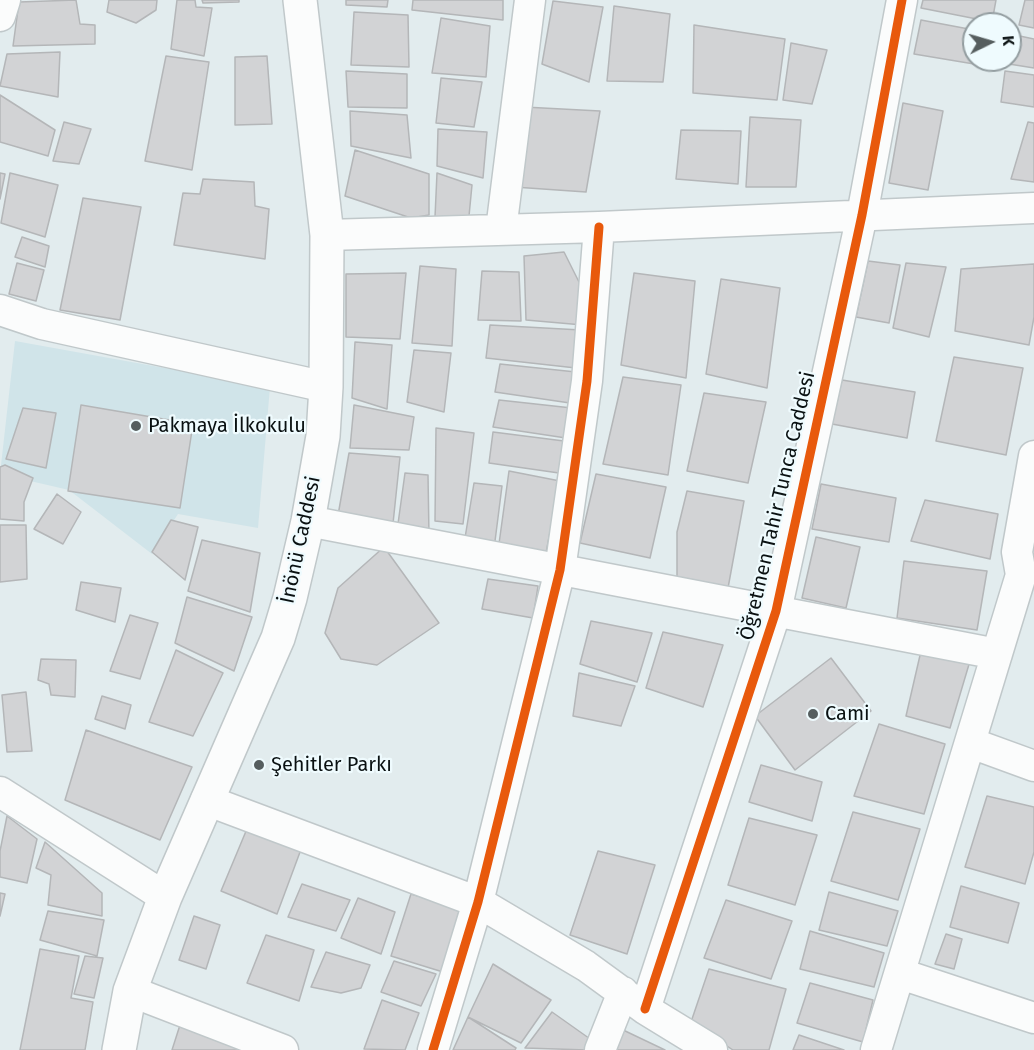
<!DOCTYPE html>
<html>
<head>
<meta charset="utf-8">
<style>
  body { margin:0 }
  #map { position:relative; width:1034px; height:1050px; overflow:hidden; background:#e2ecee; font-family:"Fira Sans",sans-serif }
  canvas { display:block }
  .north { position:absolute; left:962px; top:12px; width:60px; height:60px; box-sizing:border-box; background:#effbfe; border:2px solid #939da0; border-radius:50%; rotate:85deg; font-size:16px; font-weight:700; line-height:24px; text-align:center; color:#0a1112 }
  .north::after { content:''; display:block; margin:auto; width:21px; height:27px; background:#565e5f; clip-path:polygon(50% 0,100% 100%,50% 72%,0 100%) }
</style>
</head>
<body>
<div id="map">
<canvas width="1034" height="1050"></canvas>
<div class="north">K</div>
</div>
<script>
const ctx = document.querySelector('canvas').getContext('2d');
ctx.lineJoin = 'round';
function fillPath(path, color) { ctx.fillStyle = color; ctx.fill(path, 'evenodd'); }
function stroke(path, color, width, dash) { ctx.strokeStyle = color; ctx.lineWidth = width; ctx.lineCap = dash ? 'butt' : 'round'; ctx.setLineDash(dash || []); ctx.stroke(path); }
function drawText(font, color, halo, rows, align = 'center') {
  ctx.font = font + ' "Fira Sans",sans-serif'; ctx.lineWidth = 4.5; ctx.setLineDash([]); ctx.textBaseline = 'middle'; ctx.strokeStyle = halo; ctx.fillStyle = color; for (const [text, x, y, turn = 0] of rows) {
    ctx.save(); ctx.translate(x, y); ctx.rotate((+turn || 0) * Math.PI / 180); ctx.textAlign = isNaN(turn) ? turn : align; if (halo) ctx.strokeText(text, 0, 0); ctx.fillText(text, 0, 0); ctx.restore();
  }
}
fillPath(new Path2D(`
  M15,341L270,387L258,528L178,514L152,554L69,490L0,474Z`), '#d0e4e9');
const building = new Path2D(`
  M76,0L80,24L95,25V44L13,46L19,2Z
  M109,0H157L156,10L136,23L107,12Z
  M177,0H195L196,7L212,8L204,56L171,49Z
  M202,0H239V2L203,3Z
  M346,0H388L387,7L346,5Z
  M413,0H503V20L412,10Z
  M923,0H996L992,22L921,8Z
  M1025,0H1034V28L1019,25Z
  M553,1L603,7L589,82L542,64Z
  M614,6L670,14L663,82L607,81Z
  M354,12L408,15L409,67L351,65Z
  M441,18L490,26L486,77L432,73Z
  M921,20L974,30V60H987L986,66L914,54Z
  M694,25L785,39L777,100L693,93Z
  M1015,35L1034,39V68L1009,64Z
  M791,43L827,50L812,104L783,100Z
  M60,52L58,97L0,86L7,54Z
  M166,56L209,62L192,170L145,161Z
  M267,56L272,124L235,125V57Z
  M346,71L407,74V108L348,107Z
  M1005,71L1034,75V107L1001,102Z
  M441,78L482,82L474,127L436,123Z
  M0,95L55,130L48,156L0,142Z
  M903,103L943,111L928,190L889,183Z
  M524,107L600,111L586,192L514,187Z
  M350,111L407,115L411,158L351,146Z
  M750,117L801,120L796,187H746Z
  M64,122L91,129L79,164L53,161Z
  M1028,122L1034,123V182L1011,179Z
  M438,129L487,132L483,178L437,166Z
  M681,130L741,131L738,184L676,179Z
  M355,150L429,174V215L411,218L345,196Z
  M0,173L5,174L0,199Z
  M10,173L58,185L45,237L1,223Z
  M437,173L472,185L469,216L435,217Z
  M203,179L254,182L255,206L269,209L265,259L174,245L183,193L200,194Z
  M83,198L141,207L120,320L60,310Z
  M22,237L49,246L45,267L15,257Z
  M564,252L586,296L583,325L526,320L524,256Z
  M868,261L900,265L889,323L856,317Z
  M17,263L44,270L36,301L9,294Z
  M906,263L946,267L929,337L893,328Z
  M1034,264V317L1029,345L955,331L961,269Z
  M420,266L456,269L452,346L412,343Z
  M482,271L519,272L521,321L478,320Z
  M406,273L400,339L346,337V274Z
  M634,273L695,281L686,378L621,365Z
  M721,279L780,288L767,388L706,374Z
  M490,325L581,330L576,368L486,358Z
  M355,342L392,345L387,409L352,398Z
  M414,350L451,353L444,412L407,402Z
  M954,357L1023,368L1006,455L936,441Z
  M500,364L576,372L570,403L495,392Z
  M623,377L681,385L668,475L603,464Z
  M842,380L915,392L907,438L832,424Z
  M704,393L766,402L748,483L687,471Z
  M499,400L572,408L566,438L493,427Z
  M81,405L193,424L180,508L68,491Z
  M354,405L414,417L409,450L350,448Z
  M23,408L56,413L46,468L6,459Z
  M436,428L474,433L463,524L435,521Z
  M493,432L564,441L559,473L489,463Z
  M349,453L400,457L392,533L337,521Z
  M5,465L33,478L24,502V521L0,519V467Z
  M509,471L560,481L545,558L498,551Z
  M405,473L428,475L429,536L397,531Z
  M596,474L666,487L650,558L580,543Z
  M474,483L502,486L494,549L464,544Z
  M821,484L896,498L889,542L812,529Z
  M687,491L744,501L728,588L677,580V532Z
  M57,494L81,512L63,544L34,529Z
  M925,500L998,514L990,559L911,541Z
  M171,520L198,527L185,580L152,552Z
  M0,525H26L27,579L0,582Z
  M816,537L860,547L846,608L802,598Z
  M202,540L260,553L250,612L188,591Z
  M384,547L439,623L377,665L341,659L325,633L338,588Z
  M904,561L987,571L977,630L897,618Z
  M488,579L538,586L533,618L482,609Z
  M81,582L121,588L115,622L76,610Z
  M187,597L252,617L234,671L175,643Z
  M130,615L158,623L140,679L110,671Z
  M591,621L652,633L637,682L580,664Z
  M663,632L723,645L703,707L646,688Z
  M176,650L223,673L193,736L149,722Z
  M921,651L970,661L950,728L906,716Z
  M831,658L871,711L795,770L755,716Z
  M41,659L76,660L75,697L51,695L49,684L38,680Z
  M579,673L635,686L621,726L573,716Z
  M26,692L32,751L7,752L2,695Z
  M102,696L131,705L125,729L95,719Z
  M879,724L945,744L924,814L854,796Z
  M86,730L192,767L160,840L65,800Z
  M761,765L822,782L812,821L749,802Z
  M987,796L1034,807V852L1025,884L965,867Z
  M853,812L920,829L898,900L831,881Z
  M7,816L37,839L27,883L0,877V851Z
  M749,818L817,835L795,905L728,885Z
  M249,824L303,844L277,914L221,891Z
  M45,842L102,893V916L48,905L51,875L36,868Z
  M598,851L655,865L627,954L570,935Z
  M302,884L350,900L336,931L288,917Z
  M961,886L1019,903L1008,943L950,927Z
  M829,892L898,911L887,946L819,930Z
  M0,893L5,894L0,916Z
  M411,894L460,908L443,972L391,956Z
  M358,898L395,912L381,954L341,938Z
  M726,900L792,921L771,979L704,958Z
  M48,911L104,920L97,956L40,940Z
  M194,916L220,925L206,969L179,960Z
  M810,931L884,953L874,987L800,969Z
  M946,934L962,939L954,969L935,964Z
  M266,935L314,950L299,1001L247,983Z
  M40,949L79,956L71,998L93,1002L85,1050H20Z
  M326,952L370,965L361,988L341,993L311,987Z
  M85,956L103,958L94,998L74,994Z
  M394,961L436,974L421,1006L381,992Z
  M493,964L551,1000L521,1043L468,1017Z
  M709,969L786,989L769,1050H733L691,1022Z
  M810,983L873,1000L863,1042L797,1023Z
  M382,1000L419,1013L405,1050L364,1049Z
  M552,1012L593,1041L587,1050L525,1048Z
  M468,1017L516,1048L515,1050H453Z
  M180,1025L256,1050H172Z
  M621,1029L665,1050H611Z
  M799,1035L844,1050H793Z`);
fillPath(building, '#d2d3d5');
stroke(building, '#b4b6b8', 1.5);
const minor = new Path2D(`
  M0,16L5,0
  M501,230L530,0
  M327,235L599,227L1034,208
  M0,310L42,324L326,387
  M308,521L997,654
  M971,743L1034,766
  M0,792L165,897
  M206,800L478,902L586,966L645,1009L712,1050
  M901,974L1034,1018
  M130,991L283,1050
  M645,1009L776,611L862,215L902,0
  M433,1050L478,902L560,570L587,381L599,227
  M600,1050L623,992
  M876,1050L1021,575L1017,552L1034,456`);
const major = new Path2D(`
  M119,1050L130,991L165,897L278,638L290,598L308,521L323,436L326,387L327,235L300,0`);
stroke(minor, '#c0c8ca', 33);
stroke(major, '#c0c8ca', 36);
stroke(minor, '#fbfcfc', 30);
stroke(major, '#fbfcfc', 33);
stroke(new Path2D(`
  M645,1009L776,611L862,215L902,0
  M433,1050L478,902L560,570L587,381L599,227`), '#e8590c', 9);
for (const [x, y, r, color] of [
  [136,426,6,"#565e5f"],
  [813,714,6,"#565e5f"],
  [259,765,6,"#565e5f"]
]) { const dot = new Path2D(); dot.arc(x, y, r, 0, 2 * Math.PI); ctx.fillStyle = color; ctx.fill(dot); stroke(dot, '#effbfe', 2); }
drawText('20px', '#0a1112', '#effbfe', [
  ["Pakmaya İlkokulu",148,426],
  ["Cami",825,714],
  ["Şehitler Parkı",271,765]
], 'left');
drawText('20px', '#0a1112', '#effbfe', [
  ["Öğretmen Tahir Tunca Caddesi",778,506,-77],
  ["İnönü Caddesi",301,540,-78]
]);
</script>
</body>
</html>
